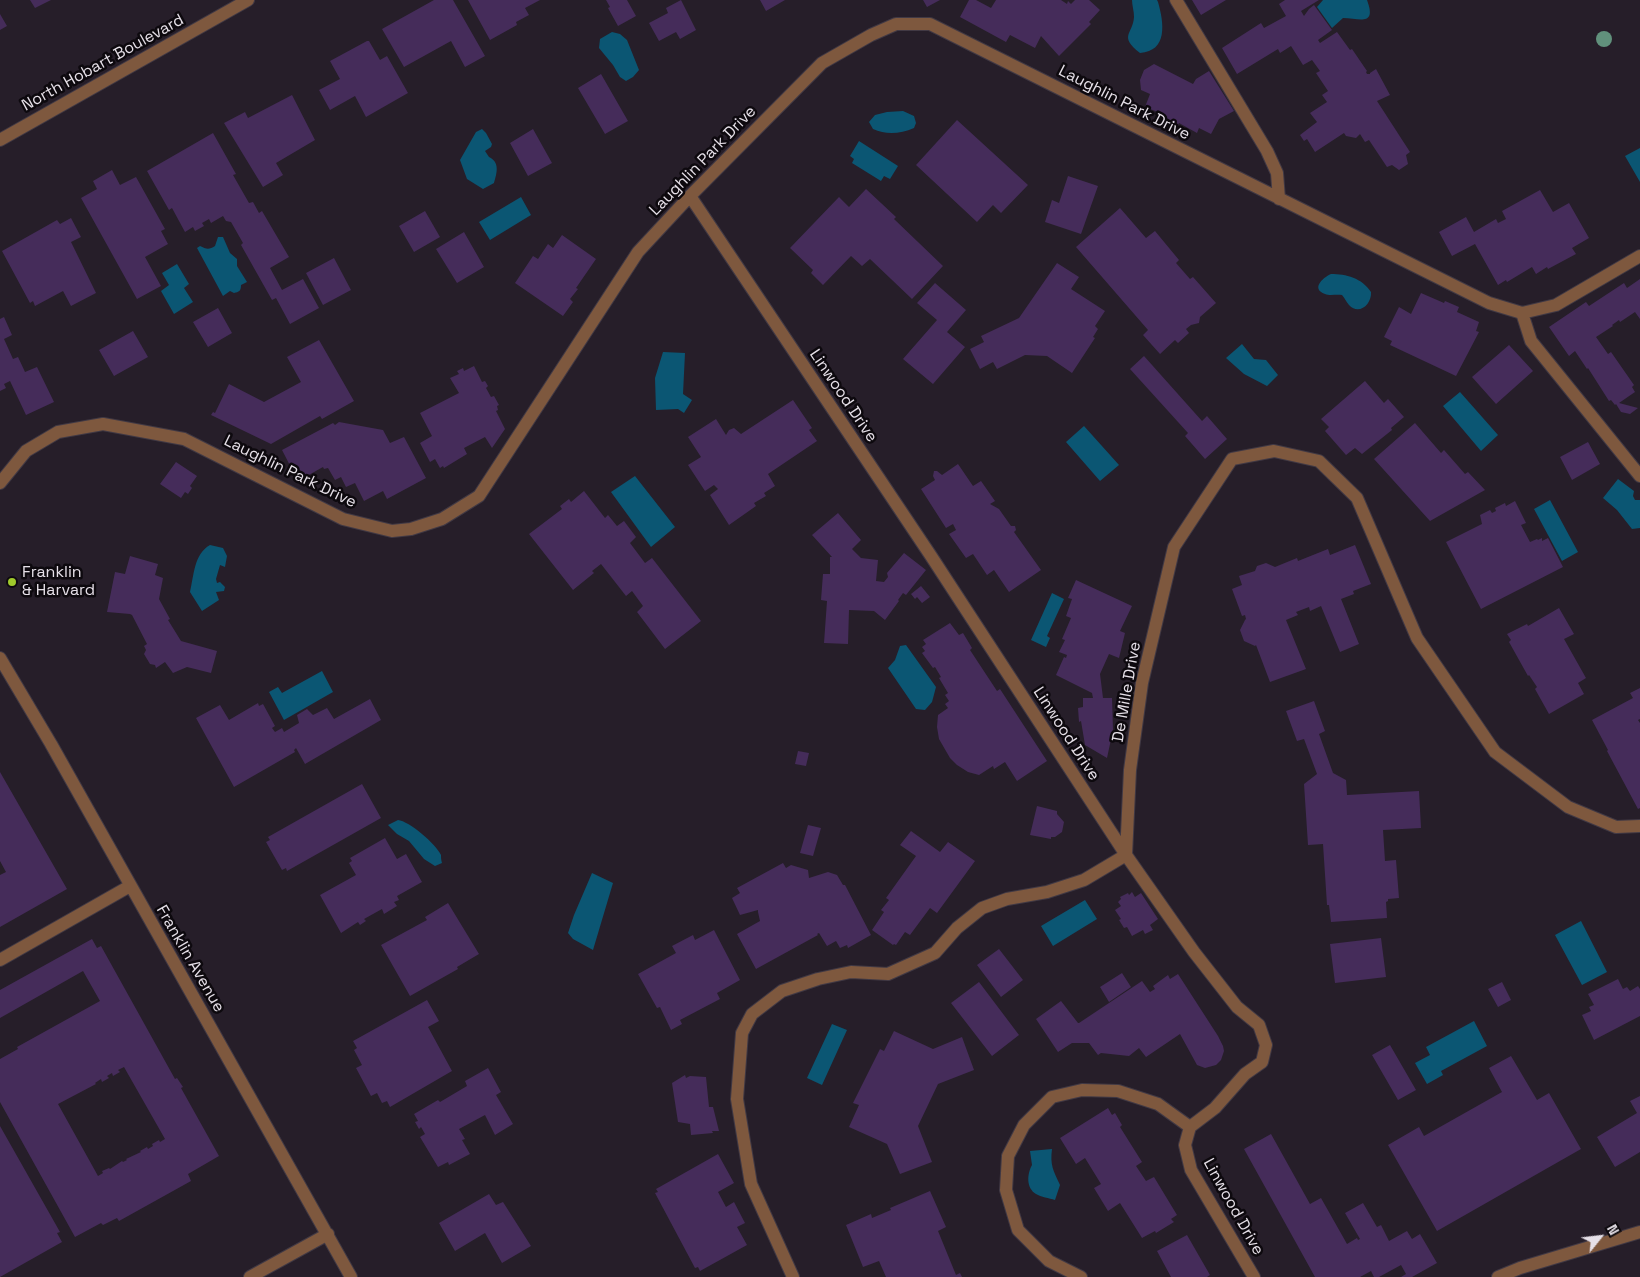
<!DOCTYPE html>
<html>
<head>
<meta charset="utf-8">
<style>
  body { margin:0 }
  #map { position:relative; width:1640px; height:1277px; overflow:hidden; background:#261e29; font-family:"Space Grotesk",sans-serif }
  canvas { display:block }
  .north { position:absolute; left:1575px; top:1212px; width:50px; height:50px; -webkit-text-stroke:4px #0d090e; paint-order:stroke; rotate:61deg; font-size:14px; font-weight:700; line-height:20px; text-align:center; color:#e6e0e8 }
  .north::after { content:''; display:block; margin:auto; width:18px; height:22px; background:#e6e0e8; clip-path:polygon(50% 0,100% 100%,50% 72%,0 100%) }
</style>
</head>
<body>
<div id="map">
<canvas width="1640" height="1277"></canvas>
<div class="north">N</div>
</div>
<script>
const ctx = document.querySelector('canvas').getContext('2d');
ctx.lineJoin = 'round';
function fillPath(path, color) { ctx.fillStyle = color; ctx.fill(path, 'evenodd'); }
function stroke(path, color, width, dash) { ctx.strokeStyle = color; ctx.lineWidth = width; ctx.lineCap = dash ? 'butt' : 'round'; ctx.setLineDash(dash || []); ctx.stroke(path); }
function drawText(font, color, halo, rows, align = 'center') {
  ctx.font = font + ' "Space Grotesk",sans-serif'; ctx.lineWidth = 5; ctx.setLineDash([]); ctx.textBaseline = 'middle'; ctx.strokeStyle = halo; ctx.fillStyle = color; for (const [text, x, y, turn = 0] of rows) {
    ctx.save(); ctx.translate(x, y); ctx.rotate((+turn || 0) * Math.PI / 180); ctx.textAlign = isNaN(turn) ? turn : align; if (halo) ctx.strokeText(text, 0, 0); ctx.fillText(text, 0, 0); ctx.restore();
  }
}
fillPath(new Path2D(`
  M1132,0H1157L1158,2C1164,23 1168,51 1140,53C1118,36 1133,34 1134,17C1134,11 1132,5 1132,0Z
  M1323,0H1367C1377,27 1359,18 1343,18L1332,28L1317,7Z
  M612,32L620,34L627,40L639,70L633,77L626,81L620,77L613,65L599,48L600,39Z
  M903,111L914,116L916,123L914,128C900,134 886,135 873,129L869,122L875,115L887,112Z
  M482,129L486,133L492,144L491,147L485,151L489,157C500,162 497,173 494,183L483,189L467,179L460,160L476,132Z
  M859,141L898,166L890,179L884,176L881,181L852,163L854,159L850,156Z
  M1640,148V182L1625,156Z
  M521,197L531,215L490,240L479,222Z
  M218,237H223L230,253L237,259V266L247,282L241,285C241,291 239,292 234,293L230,291L223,296L197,248L200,246C206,249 209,250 215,246Z
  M177,264L189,284L184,288L193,302L174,314L161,291L169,285L162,273Z
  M1331,274C1346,274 1362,278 1371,292C1372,304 1359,316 1349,305C1346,302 1345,298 1342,295C1336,294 1330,296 1325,294C1311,289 1322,278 1331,274Z
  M1242,344L1254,359L1266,360L1278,375L1267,386L1244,374L1226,358Z
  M663,352L685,353L683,394L692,400L684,413L678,409L656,410L655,378Z
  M1460,392L1498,435L1481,451L1443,406Z
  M1084,426L1119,465L1100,481L1066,442Z
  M635,476L675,527L651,547L611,492Z
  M1618,479L1634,491L1633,496L1635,500H1640V528L1632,529L1617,510L1603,498Z
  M1550,500L1578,552L1562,561L1534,509Z
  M210,545L223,548L227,556L225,567L220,565L216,579L217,583L220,582L225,587L224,591L216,592L219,600L202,611L190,592C194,575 194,554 210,545Z
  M1052,593L1064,599L1047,636L1050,638L1046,647L1031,640Z
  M906,645L936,687L932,702L925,710L916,709L888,668L895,660L900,646Z
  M322,671L333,692L284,720L269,692L278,687L282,693Z
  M398,820C409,821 436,844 441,855C441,857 441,860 442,863L435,866L424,859L409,841L397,834L388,825Z
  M592,873L613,883L593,950L573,939L568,933L574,915Z
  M1085,900L1097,919L1053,946L1041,926Z
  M1581,921L1607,972L1582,985L1555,935Z
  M1474,1021L1487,1046L1441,1071L1443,1075L1427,1084L1415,1063L1430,1055L1426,1047Z
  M832,1024L847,1030L822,1085L807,1078Z
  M1052,1149C1050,1165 1053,1170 1060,1185L1055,1200C1049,1198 1041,1197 1036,1194C1026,1188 1027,1174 1032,1165L1030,1151Z`), '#0b5673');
fillPath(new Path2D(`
  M30,0H51L35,8Z
  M434,0H453L485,56L465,67L451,41L404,67L382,29Z
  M468,0H540L525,8L529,15L516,22L517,25L490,40Z
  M606,0H627L636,16L618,26L608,8L610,7Z
  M681,0L696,30L680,39L676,32L659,41L649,23L668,13L666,8Z
  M760,0H785L766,11Z
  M923,0H940L927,7Z
  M969,0H976L991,8L996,0H1061L1067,4L1068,1L1071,4L1075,0H1089L1100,10L1089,22L1091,24L1059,56L1041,36L1035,48L1010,35L1006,42L960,17Z
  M1192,0H1226L1201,15Z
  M1285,0H1319L1301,11L1304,16L1309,9L1314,5L1332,30L1318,40L1320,43L1337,32L1350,50L1352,49L1367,71L1366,72L1367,74H1370V73L1376,69L1390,95L1377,101L1410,152L1406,155L1408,164L1399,170L1392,165L1387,167L1369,140L1365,142L1360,134L1356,138L1346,136L1344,133L1315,152L1307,139L1304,141L1300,135L1317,122L1310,113L1327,102L1322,95L1328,91L1316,73L1320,71L1312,60L1303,65L1291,46L1280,53L1278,49L1237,74L1222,48L1261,23L1264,28L1286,16L1279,4Z
  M0,14L7,26L0,30Z
  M367,41H369L380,60L387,56L408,93L366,117L355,96L330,110L319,90L340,79L330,61Z
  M1154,64L1193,84L1196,79L1209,71L1234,111L1219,119L1211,134L1199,128L1197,133L1179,123L1176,129L1160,121L1163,114L1145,107L1150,94L1141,90L1140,80L1144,70Z
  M601,74L628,121L605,134L578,88Z
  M292,95L315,140L276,163L283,175L263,187L224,123L245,112L248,118Z
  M957,120L1028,185L1001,213L993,205L977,222L916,165Z
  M533,129L552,163L528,176L510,143Z
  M213,133L236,174L233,175L249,203L253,202L259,213L262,211L289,257L270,268L282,290L303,279L319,308L290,324L276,298L272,300L241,245L243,243L231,222L226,221L223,216L211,223L209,219L202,223L204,226L195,231L193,227L185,232L172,208L169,210L147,171Z
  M112,170L120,185L136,177L165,229L161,231L168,244L145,257L161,286L137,299L81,198L97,189L93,181Z
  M1068,176L1098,186L1081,234L1045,222L1052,200L1059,203Z
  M866,189L896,217L894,219L943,266L912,299L870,259L862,266L851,256L823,285L811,273L813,270L790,248L839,197L849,207Z
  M1540,190L1553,212L1569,203L1589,238L1572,248L1576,254L1548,269L1547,267L1536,274L1532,267L1507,282L1506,280L1498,285L1475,244L1452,256L1439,232L1466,217L1474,232L1496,219L1498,223L1506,219L1502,211Z
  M1120,208L1146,238L1155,231L1179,260L1176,263L1190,279L1193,277L1216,303L1200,317L1199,323L1191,325L1186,329L1189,333L1178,343L1175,340L1160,354L1143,335L1148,330L1076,247Z
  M425,211L440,237L414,252L399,226Z
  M71,218L81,237L71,242L96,293L71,306L63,291L35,306L33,301L30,303L2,251L57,220L60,224Z
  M464,232L484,267L457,283L436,249Z
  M562,235L596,259L576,288L578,289L570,299L573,302L563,316L515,283L533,256L538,259L548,244L553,248Z
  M334,258L351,290L323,305L306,273Z
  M1057,263L1079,277L1071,289L1105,311L1095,326L1098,329L1093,337L1095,338L1072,373L1047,356L1025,355L997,369L993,362L980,369L970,349L984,342L981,336L1019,318Z
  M1640,279V319L1635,312L1620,322L1619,320L1612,325L1613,326L1596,337L1608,354L1611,352L1634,385L1632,387L1635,392L1619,403L1638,408L1630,414L1621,412L1616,404L1615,405L1611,400L1609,401L1588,368L1587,369L1575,351L1569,356L1549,327L1586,302L1589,306L1624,283L1627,288Z
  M935,283L966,310L947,332L965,347L933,384L903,359L937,320L917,303Z
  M1421,293L1444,303L1445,301L1459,307L1457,312L1479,322L1476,331L1479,332L1456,376L1390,345L1392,341L1384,337L1399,307L1411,314Z
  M218,308L232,333L208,347L193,322Z
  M4,317L12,335L4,339L13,359L18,357L25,372L37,367L54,402L26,415L10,381L4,384L6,388L0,391V319Z
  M133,331L148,357L114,376L99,350Z
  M319,340L354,401L322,419L320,416L271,444L211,415L213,412L215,413L229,384L264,402L301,382L287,357Z
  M1509,345L1533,371L1496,404L1472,377Z
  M1144,356L1202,421L1207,416L1227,439L1205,459L1185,436L1188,433L1130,369Z
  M474,366L482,382L485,381L488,386L486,388L491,397L494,396L499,405L497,406L498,410L496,411L505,429L492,448L485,437L464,448L467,454L444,468L443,466L440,468L435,459L430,462L420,443L432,436L420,413L459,393L450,378L459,374L457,371L463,368L464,371Z
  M1365,381L1384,403L1388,399L1404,417L1391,428L1392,430L1362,454L1355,448L1346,455L1325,431L1329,427L1321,419Z
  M793,400L812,428L809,430L817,441L768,474L775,486L764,493L766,496L754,503L756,506L729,525L710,495L718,489L714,485L705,491L688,465L701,457L688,437L716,419L726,435L729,430L734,428L741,434Z
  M339,422L383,430L390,443L404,437L426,478L387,499L383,491L364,501L355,483L346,487L341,477L335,480L328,468L324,469L323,467L298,481L282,450L333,423L335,425Z
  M1415,423L1441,453L1444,450L1465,474L1468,472L1485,490L1430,521L1374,459Z
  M1588,442L1600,464L1572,480L1560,457Z
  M176,462L197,476L190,486L192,488L188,494L185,492L181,498L160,484Z
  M958,464L973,486L981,481L995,501L990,504L999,509L1011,526H1015L1016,530L1014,532L1041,570L1009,592L994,570L987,575L973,554L966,558L949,534L956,530L953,524L946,528L921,489L935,480L933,476L934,471H937L942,475Z
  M584,491L605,518L608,515L617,526L624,521L636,537L630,543L645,563L652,558L701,621L665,649L637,612L643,606L632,591L626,596L601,564L592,571L594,573L573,590L529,534L562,509L560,506L569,499L571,502Z
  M1515,501L1526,523L1521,525L1530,542L1537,539L1538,540L1542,538V541L1548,538L1563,567L1481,609L1446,542L1482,524L1480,515L1490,510L1492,513L1496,511L1495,508L1505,503L1506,506Z
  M838,513L861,540L852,549L861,558L878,560L876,581L884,582L888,577L887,573L904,553L926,570L906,595L903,593L898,600L899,601L885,620L874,611L849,610L848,644L824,643L827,601L821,600L823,574H830V557H832L812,535Z
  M1355,545L1371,584L1353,591L1354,594L1341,599L1359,644L1340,652L1321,606L1310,611L1309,607L1296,612L1298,615L1286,620L1306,669L1270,682L1256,645L1255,646L1244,641L1240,630L1245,620L1246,619L1245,615L1242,616L1232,589L1242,585L1239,576L1255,571L1257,566L1266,563L1275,567L1297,558L1298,561L1328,549L1330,555Z
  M130,556L158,564L155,575L163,578L159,599L170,619L168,620L181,641L217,651L211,673L187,667L173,673L165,662L156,668L155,665L150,664L144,654L146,650L144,646L147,644L132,615L130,614L107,612L115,572L125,574Z
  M1076,580L1132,606L1120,631L1125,633L1119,658L1109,654L1100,674L1103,698H1112L1113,730L1107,758L1085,745L1081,721L1079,722L1078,708L1083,707V698H1093L1092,693L1056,675L1064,657L1066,658L1067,655L1059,652L1065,640L1062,639L1071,618L1066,616L1072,599L1068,598Z
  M921,586L930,597L922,603L917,597L915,599L911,594Z
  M1559,608L1574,634L1564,639L1586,678L1578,683L1584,694L1549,714L1535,689L1537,687L1529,675L1528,676L1509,642L1511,640L1507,634L1527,624L1528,626Z
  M950,623L959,635L963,633L972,648L970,650L997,691L1000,689L1047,761L1017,781L1005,762L994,769L993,766L979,775L968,772L957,765L950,758L939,739L937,727L938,715L948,708L945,704L949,701L945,695L948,693L939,678L941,677L935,667L933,668L922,653L925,651L922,647L926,644L923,640Z
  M1640,688V719L1638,720L1640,723V808L1638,809L1607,751L1608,750L1592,720L1633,698L1630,693Z
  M370,699L381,720L305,764L296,748L294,750L295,752L234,787L196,718L220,705L229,720L258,703L259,706L263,704L275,726L272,728L275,732L282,728L284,732L299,723L297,715L307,709L313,715L327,708L334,719Z
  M1314,701L1325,731L1319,734L1333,773L1346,780L1347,795L1419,791L1421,828L1383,830L1385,861L1396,860L1399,898L1388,899V901L1386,902L1387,918L1331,922L1329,905H1327L1323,844L1308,845L1304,784L1317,774L1304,739L1297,741L1286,711Z
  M798,751L809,753L806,766L795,764Z
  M0,772L67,889L0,927V875L6,872L0,861Z
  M362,784L381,818L287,871L286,868L282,870L266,842L270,840L268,837Z
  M1037,806L1057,811V814L1064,822L1062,832L1055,837H1051V839L1030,835Z
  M808,825L821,828L813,856L800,853Z
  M911,831L940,852L948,842L975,861L937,913L930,908L910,935L905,932L896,945L894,944L893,945L872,930L884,912L881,910L889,900L886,898L916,856L900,845Z
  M385,838L397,859L406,854L422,882L397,896L399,900L394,902L397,906L384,914L382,909L364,919L366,921L360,925L358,922L341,933L320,895L356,875L349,863L352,861L350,858Z
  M783,863L786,868L791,865L808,870L809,878L828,872L837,875L843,885H845L871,935L848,948L847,945L840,948L836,941L827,946L819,933L817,934L818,935L756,969L737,934L760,921L758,912V910L740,915L732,898L740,893L737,888Z
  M1132,892L1135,897L1141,893L1158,919L1150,925L1153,930L1145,934L1143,930L1132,936L1127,927L1124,928L1119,920L1121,919L1115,910L1121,906L1118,902L1121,899L1120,897L1128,893L1129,895Z
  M448,903L479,954L457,967L458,969L410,996L381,945L427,920L425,917Z
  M714,930L740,980L717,993L720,999L680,1020L682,1024L671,1030L660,1007L657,1008L638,974L676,953L672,946L693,935L695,940Z
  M1381,938L1386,977L1335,983L1330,944Z
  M92,939L97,948L101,946L175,1079L177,1078L183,1087L181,1088L219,1156L188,1174L191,1181L119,1221L117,1218L103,1225L101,1223L75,1237L0,1102V1059L18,1049L17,1047L100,1001L83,971L0,1018V990ZM124,1067L165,1139L160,1142L159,1140L152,1144L153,1146L148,1149L147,1147L140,1151L141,1152L126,1159L127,1160L123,1162L122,1161L110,1169L109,1168L102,1171L103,1173L98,1176L58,1104L96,1084L95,1083L101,1079L102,1082L109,1078L107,1076L112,1073L113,1076L120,1072L118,1070Z
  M999,949L1023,980L1001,997L977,965Z
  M1122,973L1131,987L1109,1002L1100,987Z
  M1178,974L1218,1036L1223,1046L1224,1051L1221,1060L1216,1065L1205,1068L1197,1065L1180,1034L1146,1057L1139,1048L1129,1056L1101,1053L1098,1055L1089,1043H1072L1058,1052L1036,1019L1061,1001L1078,1023H1079L1142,981L1150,992L1155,989L1153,986L1168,975L1170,979Z
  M1618,979L1623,989L1627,987L1630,991L1638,986L1640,989V1016L1594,1040L1582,1015L1591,1011L1589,1007L1594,1005L1588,994Z
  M979,982L1019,1035L992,1056L951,1003Z
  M1502,982L1511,1000L1498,1007L1488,989Z
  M427,1000L439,1021L428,1027L452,1071L390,1107L387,1101L382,1103L377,1093L371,1096L356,1068L362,1065L354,1050L357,1048L353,1041Z
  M894,1031L933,1049L962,1037L974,1070L938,1084L918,1126L932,1162L900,1174L887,1144L849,1127L859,1105L853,1103L880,1049L884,1051Z
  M1390,1045L1416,1090L1398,1100L1372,1055Z
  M1511,1056L1537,1100L1549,1093L1581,1149L1437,1231L1388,1145L1419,1127L1424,1136L1502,1092L1489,1068Z
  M488,1068L501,1092L496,1095L513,1124L495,1135L485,1115L459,1129L465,1139L462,1140L470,1154L449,1165L448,1162L438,1167L420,1137L425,1134L421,1127L419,1129L415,1122L418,1121L414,1114L438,1100L440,1102L467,1086L465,1081Z
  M685,1075L686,1078L690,1076L706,1077L709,1107H713L719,1131H712L713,1133L691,1135L690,1124L678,1122L672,1083Z
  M1640,1096V1152L1615,1167L1597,1137L1637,1113L1630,1101Z
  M1108,1108L1112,1115L1115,1113L1122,1125L1120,1127L1142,1162L1136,1166L1146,1181L1154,1177L1177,1215L1171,1219L1174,1222L1156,1233L1155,1231L1142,1238L1120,1203L1108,1211L1094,1188L1101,1184L1085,1158L1076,1164L1060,1138Z
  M0,1126L60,1232L57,1233L62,1242L0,1277Z
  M1271,1134L1310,1204L1321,1198L1347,1244L1357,1238L1358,1240L1360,1239L1345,1213L1363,1203L1377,1227L1381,1225L1389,1241L1407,1231L1412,1239L1420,1234L1437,1263L1412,1277H1401L1406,1274L1401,1265L1379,1277H1374L1371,1271L1360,1277H1315L1244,1149Z
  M718,1154L734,1183L718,1192L726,1207L734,1202L745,1223L737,1227L747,1245L700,1271L698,1267L695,1268L655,1193L658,1192L656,1189Z
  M930,1191L946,1227L938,1231L956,1275L960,1273L962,1277H886L879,1261L863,1267L846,1225L871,1214L872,1218L891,1210L890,1208Z
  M489,1194L496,1205L503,1202L531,1246L502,1263L485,1233L455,1251L439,1223Z
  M1187,1235L1210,1275L1207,1277H1171L1157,1251Z`), '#452c5a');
const minor = new Path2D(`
  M1176,0L1267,151L1277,173L1279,199
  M0,140L248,0
  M690,196L931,556L1126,855L1194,952L1237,1007L1259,1025L1266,1045L1262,1062L1245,1074L1215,1108L1190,1127L1185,1145L1191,1170L1254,1277
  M1522,313L1531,341L1640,476
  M0,483L26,451L58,432L103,424L184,439L343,519L392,531L411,529L442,519L479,496L638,252L690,196L822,63L871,35L896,24H930L1489,303L1522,313L1556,305L1640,256
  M0,658L51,744L351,1277
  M0,960L130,886
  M250,1277L328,1234
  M793,1277L751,1184L737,1099L742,1033L752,1014L782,991L818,979L851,972L888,974L935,953L957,928L982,908L1007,899L1047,892L1084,880L1126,855L1130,770L1142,683L1174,547L1232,459L1274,451L1319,461L1357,498L1417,638L1495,752L1568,807L1616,827L1640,826
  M1081,1277L1049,1261L1018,1230L1006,1190L1008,1156L1024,1125L1052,1097L1082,1090L1118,1091L1158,1104L1190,1127
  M1498,1277L1520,1268L1640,1232`);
stroke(minor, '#413944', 14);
stroke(minor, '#7e583e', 12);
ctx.fillStyle = '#61917c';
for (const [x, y] of [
  [1604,39]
]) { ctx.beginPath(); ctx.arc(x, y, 8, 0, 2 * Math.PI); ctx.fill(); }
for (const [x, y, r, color] of [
  [12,582,5,"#a0ca2c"]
]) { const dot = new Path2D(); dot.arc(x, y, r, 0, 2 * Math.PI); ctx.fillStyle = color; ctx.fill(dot); stroke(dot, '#0d090e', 2); }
drawText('16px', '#e6e0e8', '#0d090e', [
  ["North Hobart Boulevard",103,63,-29],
  ["Laughlin Park Drive",1124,103,27],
  ["Laughlin Park Drive",703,161,-46],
  ["Linwood Drive",843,396,56],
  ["Laughlin Park Drive",290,472,26],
  ["De Mille Drive",1127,692,-80],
  ["Linwood Drive",1066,734,57],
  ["Franklin Avenue",190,959,60],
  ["Linwood Drive",1233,1207,61]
]);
drawText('16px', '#e6e0e8', '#0d090e', [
  ["Franklin",22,573],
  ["& Harvard",22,591]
], 'left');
</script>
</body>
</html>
